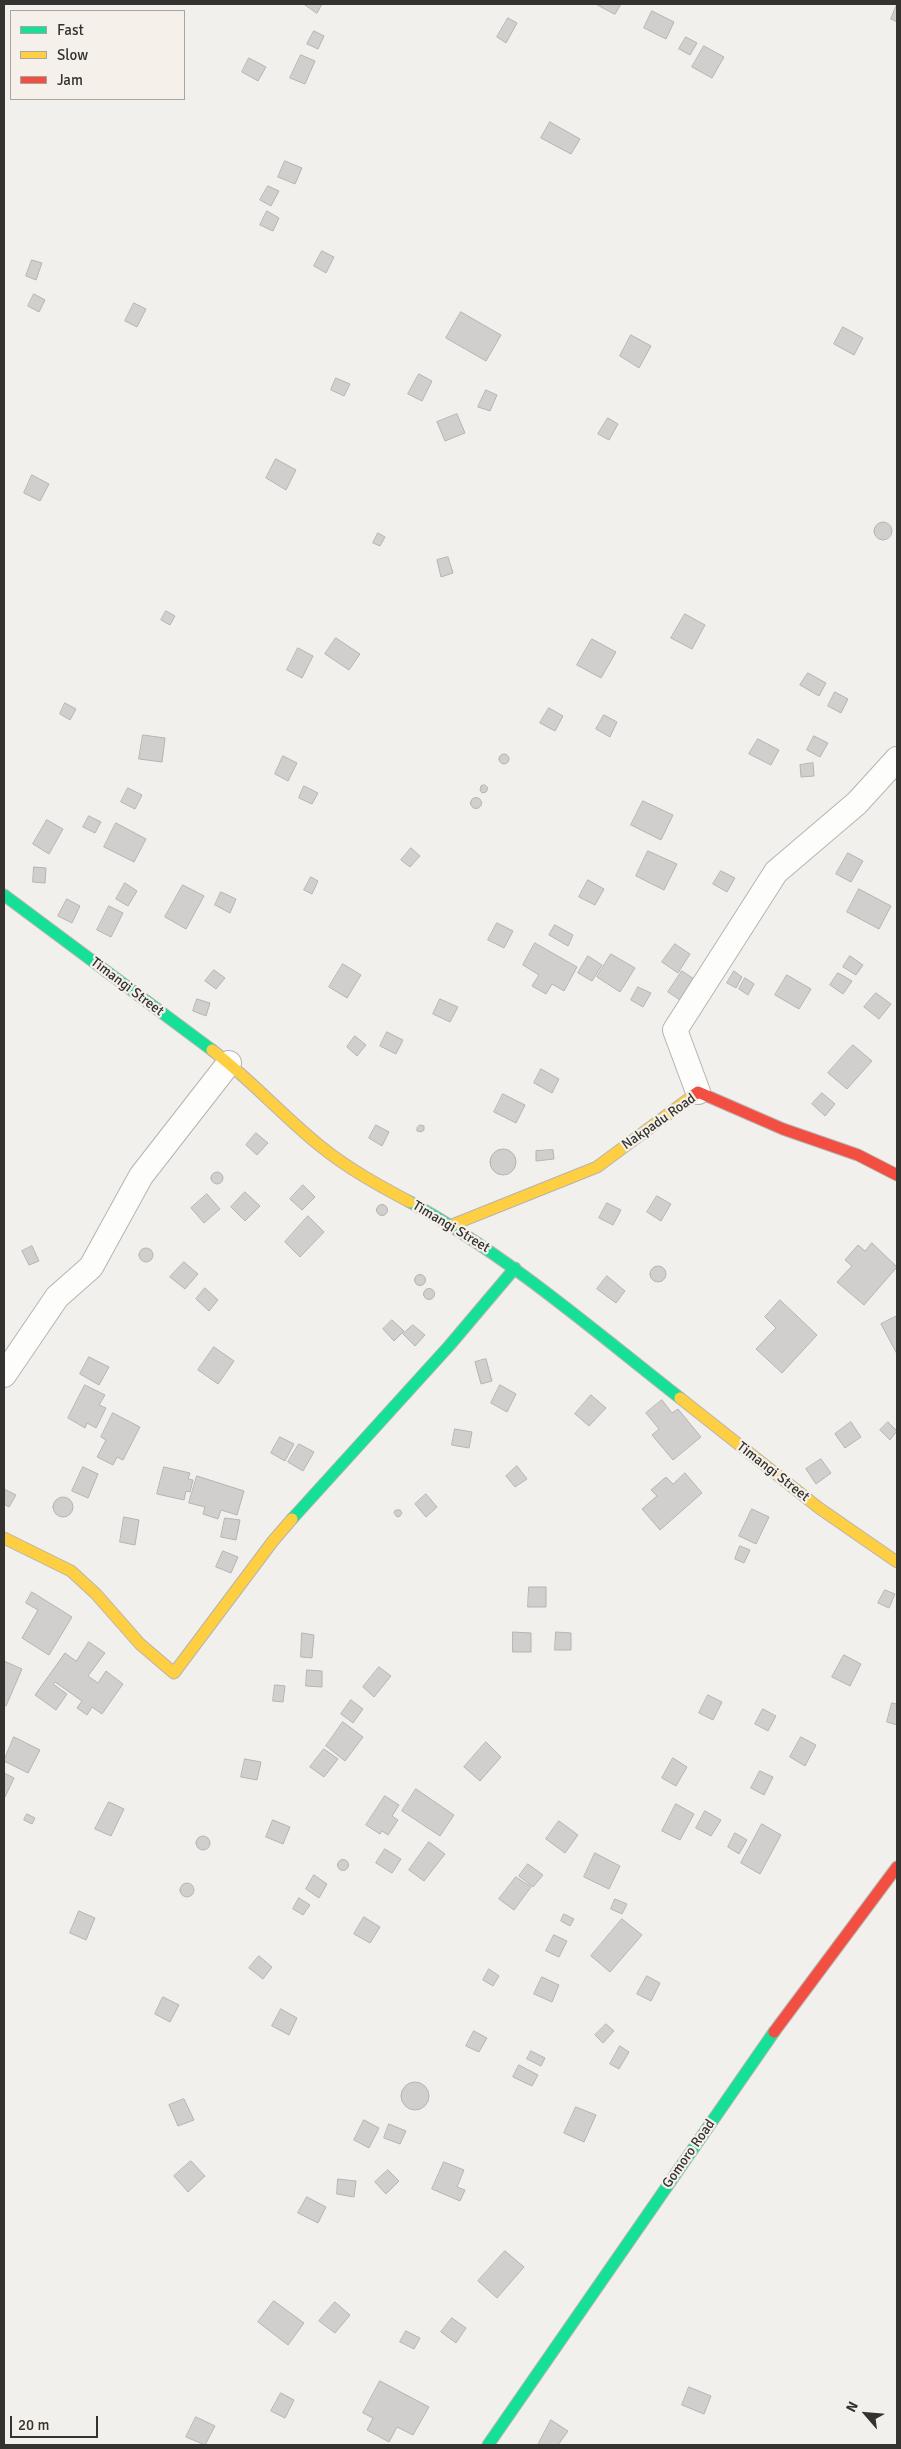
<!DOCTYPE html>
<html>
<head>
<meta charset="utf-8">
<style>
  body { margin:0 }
  #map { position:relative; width:901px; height:2449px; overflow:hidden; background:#f2f0ed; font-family:Signika,sans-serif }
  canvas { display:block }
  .frame { position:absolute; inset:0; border:5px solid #343330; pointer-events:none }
  .legend { position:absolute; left:10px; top:10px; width:175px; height:90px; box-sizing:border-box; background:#f5f1ea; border:1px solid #a8a5a0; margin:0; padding:6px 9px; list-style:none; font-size:15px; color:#343330 }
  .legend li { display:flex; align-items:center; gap:10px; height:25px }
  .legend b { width:25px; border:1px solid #a8a5a0 }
  .north { position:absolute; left:841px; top:2389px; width:50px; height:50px; -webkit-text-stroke:4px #f5f1ea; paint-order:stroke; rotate:297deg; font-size:14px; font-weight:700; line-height:20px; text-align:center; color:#343330 }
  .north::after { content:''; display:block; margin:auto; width:18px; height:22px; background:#343330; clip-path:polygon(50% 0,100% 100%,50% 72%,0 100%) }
  .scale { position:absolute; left:10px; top:2416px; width:88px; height:22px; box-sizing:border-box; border:2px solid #343330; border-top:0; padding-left:6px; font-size:15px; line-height:18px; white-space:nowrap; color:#343330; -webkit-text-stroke:4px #f5f1ea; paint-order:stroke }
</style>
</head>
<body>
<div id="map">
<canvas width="901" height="2449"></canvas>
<div class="frame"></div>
<ul class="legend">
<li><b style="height:6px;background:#16e098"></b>Fast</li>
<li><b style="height:6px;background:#ffcf43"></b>Slow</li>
<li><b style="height:6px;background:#f24e42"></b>Jam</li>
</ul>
<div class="north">N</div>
<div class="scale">20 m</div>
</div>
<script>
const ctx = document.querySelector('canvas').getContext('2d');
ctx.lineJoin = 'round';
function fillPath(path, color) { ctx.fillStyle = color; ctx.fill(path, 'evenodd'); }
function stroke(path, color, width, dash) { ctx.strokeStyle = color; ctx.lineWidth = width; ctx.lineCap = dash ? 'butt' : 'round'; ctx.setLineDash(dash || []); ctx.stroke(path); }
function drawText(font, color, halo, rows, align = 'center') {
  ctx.font = font + ' Signika,sans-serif'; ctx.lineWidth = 4.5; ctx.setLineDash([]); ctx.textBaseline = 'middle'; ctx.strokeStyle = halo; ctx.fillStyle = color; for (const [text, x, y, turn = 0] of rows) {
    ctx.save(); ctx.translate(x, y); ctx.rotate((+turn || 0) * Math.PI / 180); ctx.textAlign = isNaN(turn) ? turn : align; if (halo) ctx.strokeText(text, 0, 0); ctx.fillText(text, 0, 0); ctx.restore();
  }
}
const building = new Path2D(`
  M304,4H322L317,13Z
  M596,4H621L615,14Z
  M897,4V22L891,19Z
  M652,11L674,22L666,39L644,28Z
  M508,18L517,23L506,43L497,37Z
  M314,31L324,36L318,49L307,44Z
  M686,37L697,43L690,55L679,49Z
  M704,46L724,57L712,78L692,67Z
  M301,55L315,61L305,84L290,78Z
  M249,58L266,67L258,81L242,72Z
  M550,122L580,139L571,154L541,138Z
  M285,161L302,168L295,184L278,177Z
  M268,186L279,191L271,206L260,200Z
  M267,211L279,218L273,231L260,225Z
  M322,251L334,257L326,273L314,266Z
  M32,260L42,263L36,280L26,276Z
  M34,294L45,300L39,312L28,306Z
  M134,303L146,309L137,327L125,321Z
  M461,312L501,335L486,361L446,338Z
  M843,327L863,338L854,355L834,344Z
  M631,335L651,346L639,368L620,356Z
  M419,374L432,381L422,401L408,394Z
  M336,378L350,384L344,396L331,390Z
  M486,390L497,395L490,411L478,407Z
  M457,414L465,433L445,441L437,422Z
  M608,418L618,424L609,440L598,434Z
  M276,459L296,470L286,490L266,478Z
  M32,475L49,484L40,501L24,493Z
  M874 531a9 9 0 1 1 18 0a9 9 0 1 1-18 0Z
  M378,533L385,537L380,546L373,543Z
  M448,557L453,573L441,577L437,560Z
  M166,611L175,616L170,625L161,620Z
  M685,614L705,625L692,649L671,638Z
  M336,638L360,654L349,670L325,654Z
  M592,639L616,652L601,678L577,665Z
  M298,648L313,656L302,678L287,670Z
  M808,673L826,683L819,696L800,685Z
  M835,692L848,699L841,713L828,706Z
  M65,703L76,709L70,720L60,714Z
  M549,708L563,716L555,731L540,723Z
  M604,715L617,722L610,737L596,729Z
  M143,735L165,738L162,762L139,759Z
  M814,736L828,743L820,757L807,750Z
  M758,739L779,750L771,765L749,754Z
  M499 759a5 5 0 1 1 10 0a5 5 0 1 1-10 0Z
  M283,756L297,763L288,781L275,774Z
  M813,763L814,776L801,777L800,765Z
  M485,785L488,788L486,792L482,793L480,790L481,786Z
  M304,786L318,793L312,804L299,798Z
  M128,788L142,795L135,809L121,802Z
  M470.5 803a5.5 5.5 0 1 1 11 0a5.5 5.5 0 1 1-11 0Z
  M643,801L673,815L661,840L631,825Z
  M89,816L101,822L95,833L83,827Z
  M47,820L63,829L49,854L33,844Z
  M116,823L146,839L134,862L104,847Z
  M411,848L420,856L410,867L401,860Z
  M648,851L677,864L664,890L636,876Z
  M848,853L863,861L851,882L836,874Z
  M34,867L46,868L45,883L33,882Z
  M721,871L735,878L727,892L713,884Z
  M311,877L318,881L312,894L304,890Z
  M588,880L604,889L595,905L579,897Z
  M125,883L137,891L128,906L116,899Z
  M183,885L204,896L186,929L165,917Z
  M859,889L891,906L879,929L847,912Z
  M221,892L236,899L230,913L215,905Z
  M67,899L80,906L72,923L58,916Z
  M109,906L123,913L111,937L97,930Z
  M497,923L513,931L504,948L488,940Z
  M555,925L573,935L568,946L549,935Z
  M535,943L577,967L564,991L552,984L546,994L532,986L539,975L523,965Z
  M675,944L690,954L678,973L662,962Z
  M611,954L635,968L620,992L597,977Z
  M588,956L602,965L592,981L578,973Z
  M850,956L863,965L856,975L843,967Z
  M343,964L361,975L347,998L329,987Z
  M214,970L225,978L216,989L205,981Z
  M682,971L694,979L680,1000L668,992Z
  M734,971L742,977L736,988L727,983Z
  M838,973L852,981L843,994L830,985Z
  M787,975L811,989L799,1009L775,995Z
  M745,978L754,984L748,995L739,989Z
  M638,987L651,993L643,1007L631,1000Z
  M876,993L891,1004L879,1019L864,1007Z
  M197,999L210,1003L206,1016L193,1011Z
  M440,999L458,1007L450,1022L433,1014Z
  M387,1032L403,1040L396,1054L380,1046Z
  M355,1036L366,1045L357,1056L347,1047Z
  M853,1045L872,1061L847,1089L828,1073Z
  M541,1069L559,1079L552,1093L534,1083Z
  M822,1093L835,1104L825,1116L812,1104Z
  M503,1094L525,1105L516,1123L494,1112Z
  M376,1125L389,1132L382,1146L369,1138Z
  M420,1125L424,1126V1130L421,1132L417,1131V1128Z
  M256,1133L268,1143L257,1155L246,1145Z
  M490 1162a13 13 0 1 1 26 0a13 13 0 1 1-26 0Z
  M553,1150L554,1159L536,1161V1151Z
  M211 1178a6 6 0 1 1 12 0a6 6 0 1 1-12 0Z
  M303,1185L315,1197L302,1210L290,1199Z
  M245,1192L260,1206L245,1221L231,1207Z
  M207,1194L220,1209L204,1223L191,1208Z
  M657,1196L671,1204L661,1221L647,1212Z
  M607,1203L621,1210L613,1225L599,1218Z
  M376.5 1210a5.5 5.5 0 1 1 11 0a5.5 5.5 0 1 1-11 0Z
  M308,1216L324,1232L300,1257L285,1242Z
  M872,1243L897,1267L864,1305L837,1282L852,1266L845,1260L858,1245L865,1251Z
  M32,1246L39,1261L29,1265L22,1251Z
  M139 1255a7 7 0 1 1 14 0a7 7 0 1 1-14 0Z
  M184,1262L198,1274L185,1289L170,1277Z
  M650 1274a8 8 0 1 1 16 0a8 8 0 1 1-16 0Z
  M414.5 1280a5.5 5.5 0 1 1 11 0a5.5 5.5 0 1 1-11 0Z
  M607,1276L625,1291L616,1303L597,1289Z
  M205,1288L218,1300L209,1311L196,1299Z
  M423.5 1294a5.5 5.5 0 1 1 11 0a5.5 5.5 0 1 1-11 0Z
  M780,1300L817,1335L782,1373L756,1349L776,1328L765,1317Z
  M897,1316V1354L881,1324Z
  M392,1320L404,1331L394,1341L383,1329Z
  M413,1325L425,1335L415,1346L403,1334Z
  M214,1347L234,1361L218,1384L198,1370Z
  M89,1357L109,1367L99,1385L80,1374Z
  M486,1359L492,1381L481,1384L475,1362Z
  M85,1385L105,1395L99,1405L106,1408L96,1428L87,1423L85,1428L68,1418Z
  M500,1385L516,1394L507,1412L491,1403Z
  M591,1395L606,1408L589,1426L575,1414Z
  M662,1400L672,1413L678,1409L701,1437L673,1460L652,1435L659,1429L646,1413Z
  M113,1413L140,1427L123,1460L117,1457L113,1465L97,1457L106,1440L101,1437Z
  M851,1422L861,1437L845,1448L835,1434Z
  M888,1422L897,1431L890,1440L880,1430Z
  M455,1429L472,1432L469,1448L452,1445Z
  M280,1437L294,1444L285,1461L271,1453Z
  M299,1444L314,1452L303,1471L288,1462Z
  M821,1459L831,1473L816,1484L806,1469Z
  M517,1466L527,1479L515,1487L506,1476Z
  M83,1467L98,1474L88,1498L72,1491Z
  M164,1467L190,1473L188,1479L193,1480L190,1492L186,1491L184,1500L157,1494Z
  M685,1473L702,1493L660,1530L642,1509L657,1496L651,1490L666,1477L673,1484Z
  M197,1476L244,1491L237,1515L221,1510L218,1519L203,1514L205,1507L189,1503Z
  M4,1489L16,1495L9,1507L4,1504Z
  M426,1494L437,1507L426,1517L415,1504Z
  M53 1507a10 10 0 1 1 20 0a10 10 0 1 1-20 0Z
  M752,1509L769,1517L756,1544L739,1536Z
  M396,1510H400L402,1513L400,1516L397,1517L394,1513Z
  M124,1517L139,1520L135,1545L120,1542Z
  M225,1518L240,1520L236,1540L221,1537Z
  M740,1546L750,1550L744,1563L735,1559Z
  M223,1551L238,1557L231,1573L216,1567Z
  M529,1587H546V1607H528Z
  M885,1590L895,1594L889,1608L878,1603Z
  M32,1592L72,1617L49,1655L22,1638L38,1610L26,1603Z
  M513,1632L531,1633V1652H513Z
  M556,1632L571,1633V1650H555Z
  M302,1633L314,1635L312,1658L301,1657Z
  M89,1642L105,1653L88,1676L98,1683L106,1671L123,1684L102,1714L92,1707L87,1715L77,1708L82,1701L55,1682L53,1684L67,1694L56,1710L35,1695L65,1653L76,1661Z
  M844,1655L861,1664L850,1686L832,1677Z
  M4,1661L22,1669L6,1706L4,1705Z
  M379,1667L391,1676L374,1697L363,1687Z
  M307,1670L322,1671V1687L306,1686Z
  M275,1685L285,1686L283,1702L273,1701Z
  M708,1695L722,1702L713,1720L699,1713Z
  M351,1700L363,1709L353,1723L341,1714Z
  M892,1703L897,1704V1725L887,1722Z
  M763,1709L776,1716L768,1731L755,1724Z
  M343,1722L363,1737L345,1761L326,1746Z
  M14,1737L40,1750L28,1773L4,1761Z
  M801,1737L816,1745L805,1766L790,1757Z
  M486,1742L501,1757L480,1781L464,1767Z
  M324,1749L338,1759L324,1777L310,1767Z
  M673,1758L687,1767L676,1786L662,1778Z
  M245,1759L261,1762L257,1780L241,1777Z
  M760,1771L773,1777L764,1795L751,1788Z
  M4,1773L14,1778L5,1797L4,1796Z
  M416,1789L454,1815L440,1836L402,1811Z
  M385,1796L399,1805L392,1816L398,1820L388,1835L382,1831L380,1834L366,1825Z
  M109,1802L124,1809L111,1836L95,1829Z
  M676,1804L694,1814L680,1840L662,1831Z
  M705,1811L721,1820L711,1836L696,1828Z
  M27,1814L35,1818L32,1824L24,1820Z
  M273,1820L290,1827L283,1844L266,1837Z
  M559,1821L578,1835L565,1853L546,1839Z
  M762,1824L781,1835L760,1874L741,1863Z
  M735,1833L747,1840L739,1854L728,1847Z
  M196 1843a7 7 0 1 1 14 0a7 7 0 1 1-14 0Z
  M429,1842L445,1854L424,1881L409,1870Z
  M385,1849L401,1859L392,1873L376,1863Z
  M595,1853L620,1866L609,1889L584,1877Z
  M337.5 1865a5.5 5.5 0 1 1 11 0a5.5 5.5 0 1 1-11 0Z
  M528,1864L543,1875L533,1887L519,1876Z
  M314,1875L327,1884L319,1898L306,1889Z
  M516,1877L531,1887L514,1910L499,1899Z
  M180 1890a7 7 0 1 1 14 0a7 7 0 1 1-14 0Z
  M299,1898L310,1905L303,1915L293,1909Z
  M615,1899L627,1904L622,1914L611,1909Z
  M79,1911L95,1918L86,1940L70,1933Z
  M564,1914L574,1919L570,1926L561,1921Z
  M364,1917L380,1927L370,1943L354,1934Z
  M622,1919L642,1935L610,1972L591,1956Z
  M554,1935L567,1941L559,1957L546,1951Z
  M259,1956L272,1967L263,1979L249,1968Z
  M489,1969L499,1976L493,1986L483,1980Z
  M647,1976L660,1983L651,2001L637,1994Z
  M542,1977L559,1985L552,2002L534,1994Z
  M163,1997L179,2005L170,2022L155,2014Z
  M281,2009L297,2018L289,2035L272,2026Z
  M606,2024L614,2031L603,2043L595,2035Z
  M474,2031L487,2038L479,2052L466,2046Z
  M620,2046L629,2052L619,2069L610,2064Z
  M531,2051L545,2058L541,2066L527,2059Z
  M519,2065L538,2075L532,2086L513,2077Z
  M401 2096a14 14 0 1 1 28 0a14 14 0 1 1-28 0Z
  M184,2099L194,2120L178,2126L169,2105Z
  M576,2107L596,2115L584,2142L564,2133Z
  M364,2120L379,2128L369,2148L354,2140Z
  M389,2124L406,2131L400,2144L384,2138Z
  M191,2161L205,2176L188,2192L174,2176Z
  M444,2162L464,2170L457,2187L465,2190L460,2201L432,2189Z
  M388,2170L399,2181L386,2194L375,2182Z
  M338,2179L356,2181L354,2197L337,2194Z
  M307,2197L326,2207L318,2223L298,2213Z
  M505,2251L524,2267L497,2298L478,2281Z
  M274,2301L304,2323L288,2345L258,2322Z
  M335,2302L350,2315L335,2333L319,2321Z
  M452,2318L466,2328L456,2343L441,2332Z
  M406,2331L420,2338L414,2349L400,2342Z
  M380,2381L429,2407L413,2435L397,2427L389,2442L367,2430L373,2418L363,2413Z
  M689,2387L711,2396L704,2414L682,2405Z
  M281,2393L294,2400L285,2418L271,2411Z
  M196,2417L215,2426L205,2445L186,2437Z
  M551,2420L568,2431L558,2445H538Z`);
fillPath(building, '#d0cfcd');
stroke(building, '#b5b4b0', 1);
const street = new Path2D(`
  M698,1092L675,1030L776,872L857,803L897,759
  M4,1375L57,1297L91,1267L141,1176L229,1063`);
const fast = new Path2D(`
  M4,895L212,1050
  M410,1202C508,1256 592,1329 680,1398
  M292,1519L449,1346L515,1268
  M488,2445L774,2032`);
const slow = new Path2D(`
  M212,1050C250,1079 282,1115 319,1145C347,1168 378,1185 410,1202
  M452,1225L597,1167L694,1095
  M680,1398L819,1508L897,1562
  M4,1538L71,1571L96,1594L140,1644L174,1673L273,1541L292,1519`);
const jam = new Path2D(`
  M694,1095L698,1092L783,1129L858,1155L897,1175
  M774,2032L897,1867`);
stroke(street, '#b6b4b1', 26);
stroke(fast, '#b6b4b1', 13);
stroke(slow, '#b6b4b1', 13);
stroke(jam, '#b6b4b1', 13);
stroke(street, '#fdfdfc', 24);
stroke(fast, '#16e098', 11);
stroke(slow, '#ffcf43', 11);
stroke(jam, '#f24e42', 11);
drawText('14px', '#343330', '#f5f1ea', [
  ["Timangi Street",127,987,37],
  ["Nakpadu Road",659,1122,-35],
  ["Timangi Street",451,1227,31],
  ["Timangi Street",773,1472,38],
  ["Gomoro Road",689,2154,-55]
]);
</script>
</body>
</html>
